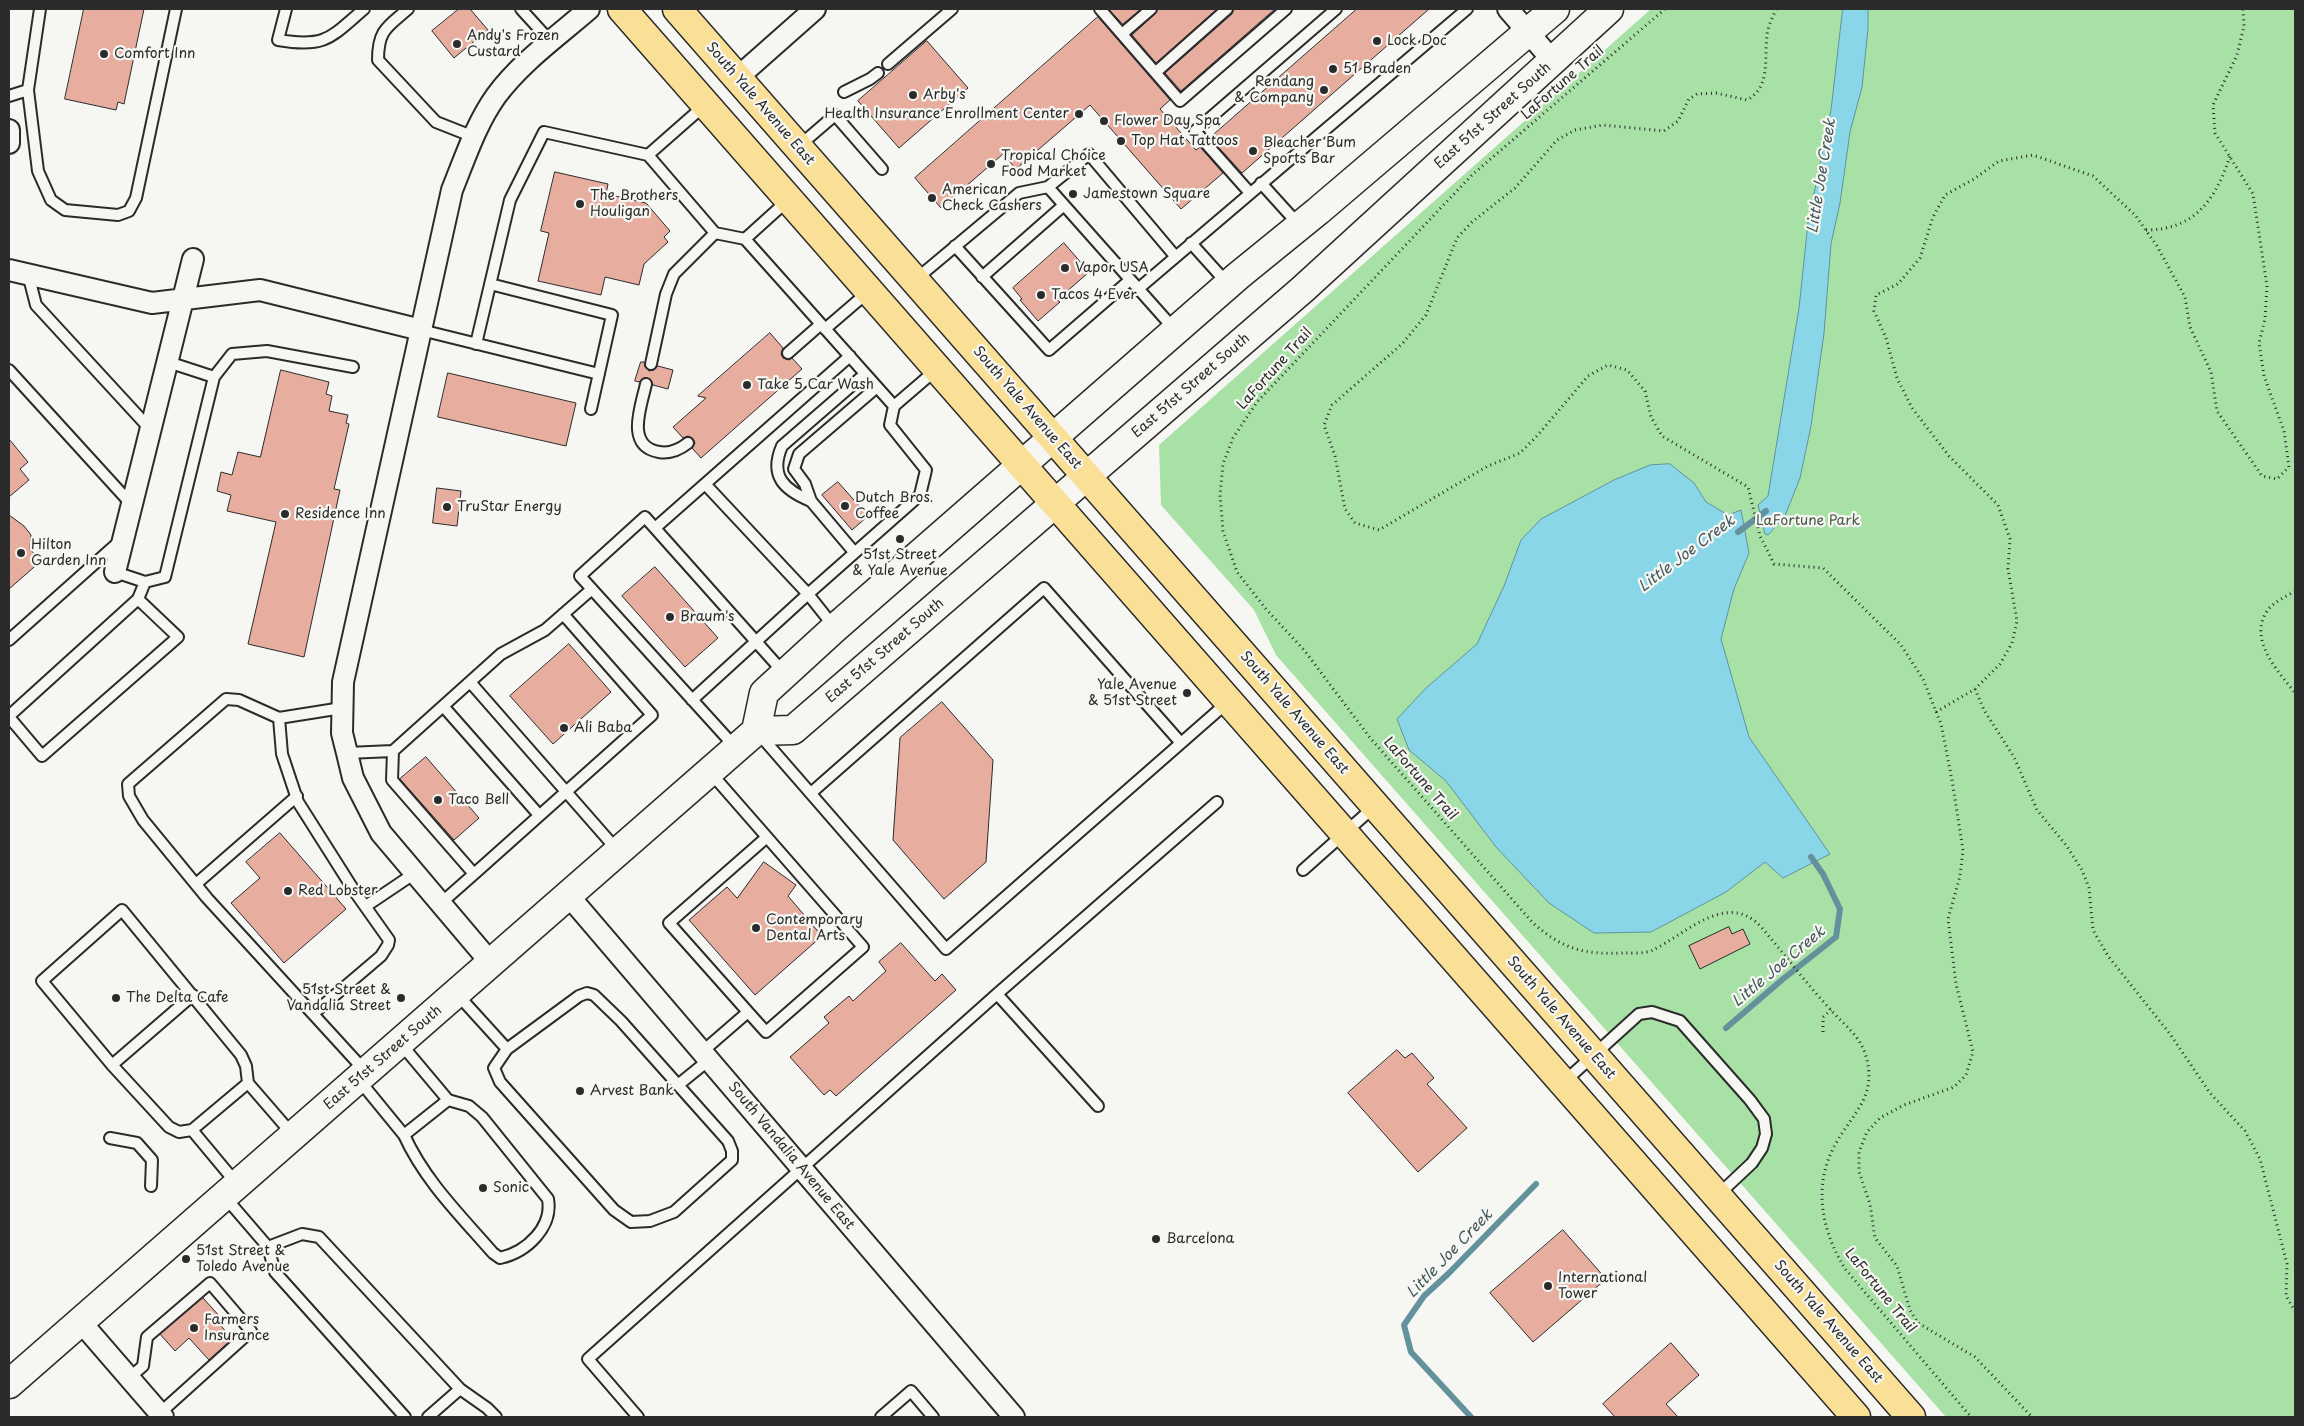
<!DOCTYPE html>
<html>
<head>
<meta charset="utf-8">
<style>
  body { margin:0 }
  #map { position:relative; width:2304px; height:1426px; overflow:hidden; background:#f6f6f2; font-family:"Playpen Sans",sans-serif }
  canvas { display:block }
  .frame { position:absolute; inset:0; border:10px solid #2b2b2b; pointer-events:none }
</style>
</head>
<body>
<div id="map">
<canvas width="2304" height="1426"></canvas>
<div class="frame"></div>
</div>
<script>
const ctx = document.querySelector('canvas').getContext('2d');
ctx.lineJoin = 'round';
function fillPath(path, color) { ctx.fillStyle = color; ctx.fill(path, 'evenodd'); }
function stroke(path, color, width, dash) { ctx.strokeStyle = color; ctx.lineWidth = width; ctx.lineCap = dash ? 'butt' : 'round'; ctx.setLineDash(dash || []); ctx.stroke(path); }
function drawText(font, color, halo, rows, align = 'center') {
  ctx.font = font + ' "Playpen Sans",sans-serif'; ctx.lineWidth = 4.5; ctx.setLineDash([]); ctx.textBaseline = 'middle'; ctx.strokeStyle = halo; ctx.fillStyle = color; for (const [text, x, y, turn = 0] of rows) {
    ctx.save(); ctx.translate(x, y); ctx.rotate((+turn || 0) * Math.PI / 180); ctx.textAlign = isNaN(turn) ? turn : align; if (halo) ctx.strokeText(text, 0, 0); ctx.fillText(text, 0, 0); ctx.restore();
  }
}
fillPath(new Path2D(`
  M1651,9H2295V1417H1946L1276,655L1254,610L1161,505L1159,445Z`), '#a8e1a6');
const water = new Path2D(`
  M1843,9H1868V29L1862,87L1850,132L1840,203L1831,244L1824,333L1811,426L1800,478L1785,516L1768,535L1765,534L1758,505L1768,496L1799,308L1808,223L1831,110Z
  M1670,464L1694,483L1706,502L1728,515L1741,510L1749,553L1734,589L1721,639L1749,737L1830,854L1783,878L1765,862L1726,892L1651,932L1594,933L1549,903L1496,847L1446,781L1409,750L1397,719L1426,688L1477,644L1504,586L1521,540L1541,519L1614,480L1650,465Z`);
fillPath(water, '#89d6e9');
stroke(water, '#63929d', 1);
stroke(new Path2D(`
  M1738,532L1766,511
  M1726,1028L1783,979L1836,937L1840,909L1823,874L1811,857
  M1471,1417L1411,1352L1404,1325L1424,1296L1448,1274L1536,1184`), '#63929d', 6);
const building = new Path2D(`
  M84,9H144L124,104L118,102L116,110L65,99Z
  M459,9H470L488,30L454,58L432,31Z
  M1109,9H1141L1123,24Z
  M1158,9H1217L1156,63L1132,35L1155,14Z
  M1234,9H1275L1181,91L1165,73L1232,14Z
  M1357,9H1429L1242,173L1210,138Z
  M1098,17L1170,100L1160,109L1196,150L1200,147L1223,173L1181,209L1090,105L1016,169L1003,154L941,208L915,178Z
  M927,41L968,88L899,148L858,101Z
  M555,172L608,184L606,194L646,203L670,231L664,237L668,242L644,264L639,285L605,277L601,295L538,281L549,233L541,231Z
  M1064,243L1089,272L1057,300L1060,302L1038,321L1020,300L1022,299L1013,288Z
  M770,333L783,348L781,354L783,358L789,360L792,358L802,369L701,458L692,448L695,443L693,439L688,436L683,438L673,427L706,398L698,396Z
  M641,362H644L645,367L649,371L654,370L658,366L673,370L668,389L653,385L652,382L648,378H644L639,382L635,381Z
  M281,370L329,382L326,394L332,396L329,411L348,415L346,423L349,424L334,489L340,490L304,657L248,644L276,522L227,511L231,495L217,491L221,472L232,475L238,452L260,457Z
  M448,373L576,403L566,446L438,417Z
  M9,439L28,462L20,469L29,480L9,497Z
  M838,482L868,516L852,530L822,495Z
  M437,488L461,491L457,526L433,523Z
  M9,515L24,526L31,535L30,549L41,561L9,589Z
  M655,567L718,638L685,667L622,596Z
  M569,644L611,692L553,744L510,696Z
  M942,702L993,760L986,862L944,899L893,840L900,738Z
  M426,757L479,818L454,840L400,779Z
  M280,833L346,909L284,963L231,903L260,878L246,862Z
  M764,862L796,885L788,896L822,936L755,995L689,920L727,887L737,898Z
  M1729,927L1732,934L1743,929L1750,944L1700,969L1689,946Z
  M901,943L935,981L942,974L956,990L836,1096L830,1090L824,1095L790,1057L829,1023L824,1017L849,996L853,1001L886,971L879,962Z
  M1397,1050L1405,1058L1412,1053L1434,1078L1427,1084L1467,1128L1418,1172L1348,1093Z
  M1563,1230L1606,1279L1533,1342L1490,1293Z
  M203,1298L222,1319L218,1322L232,1339L209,1360L189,1338L175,1351L160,1334Z
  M1671,1343L1699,1375L1666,1404L1678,1417H1615L1603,1404Z`);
fillPath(building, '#e7aea0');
stroke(building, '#2b2b2b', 1);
const service = new Path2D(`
  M40,9L28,90L38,171L51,200L65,210L118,215L129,211L136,198L176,9
  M286,9L278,40C326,48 330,38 364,9
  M408,9C387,27 378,30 378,60L436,122L474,137
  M521,9L551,42
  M1100,9L1180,101L1286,9
  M1122,34L1151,9
  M888,64L952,9
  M1156,72L1227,9
  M844,92L870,79L878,73
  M9,96L28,90
  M799,146L835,115L882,169
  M648,155L706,104
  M1261,183L1299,225
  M1048,187L1175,330
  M1250,193L1195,131L1336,9
  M745,239L787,201
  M1191,243L1227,283
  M955,246L1049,350L1130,280
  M28,274L36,305L151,430
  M982,277L1064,205
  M915,280L1019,193L1048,187L1089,154L1175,256
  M490,284L612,315L591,409
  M1138,289L1467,9
  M825,329L868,292
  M421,330L599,374
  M476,344L510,200L544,132L648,155L715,233L745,239L894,406L890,425L926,470L920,495L808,594L835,628
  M788,353L821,324
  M651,364L666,294L674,274L715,233
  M9,370L132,505
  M214,377L232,354L267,351L353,367
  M646,384C641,407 625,446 659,452C670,454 679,450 688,443
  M894,406L937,369
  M811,501C784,490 769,476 782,446L865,374
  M655,528L850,356
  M854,552L811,501L805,484L794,469L799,454L877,387
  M115,572L145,582L165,577L214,377L168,362
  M9,640L120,541
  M470,682L618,851
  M692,700L808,594L705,484
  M443,706L539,815
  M9,716L138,599L145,582
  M9,717L42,756L178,637L138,599
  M279,718L342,708
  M759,734L946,949L1229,701
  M736,748L580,576L645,517L784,673
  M393,751L392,780L474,874L440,904
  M347,753L393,751L501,654L545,630L592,589
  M811,793L1044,588L1181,743
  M1303,870L1375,806
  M474,874L652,715L563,614
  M196,884L297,796
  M366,906L415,873
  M457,994L507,1049L494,1068L500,1082L614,1210L631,1222L650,1221L674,1212L732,1160V1151L728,1141L621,1021L594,995L587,993L579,996L507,1049
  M997,994L1098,1106
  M748,1012L669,923L767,837
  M314,1013L381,956L388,945L389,940L355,892L298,802L282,754L279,718L239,700L226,699L128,784L129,796L143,820L207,898L366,1072
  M401,1044L448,1100L469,1106L482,1117L548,1199C553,1227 527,1252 500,1258L493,1253C460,1215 425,1181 404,1135
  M703,1051L748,1012L766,1032L863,947L710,772
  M112,1065L193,995
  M359,1080L404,1135L448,1100
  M1564,1082L1639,1014L1652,1012L1680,1021L1750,1100L1764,1119L1766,1134L1762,1148L1752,1163L1718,1195
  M678,1085L710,1059
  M192,1130L179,1132L169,1127L112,1065L42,981L122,910L241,1055L246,1066L248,1083
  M110,1138L137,1143L152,1160L151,1186
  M237,1184L192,1130L248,1083L293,1135
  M225,1197L268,1247L275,1272L405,1417
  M268,1247L302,1234L319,1237L460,1389L428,1417
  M129,1378L143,1366L147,1337L210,1283L251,1331L160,1413
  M460,1389L487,1408L496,1417
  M638,1417L588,1359L997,994L1217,802
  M881,1417L911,1391L933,1417`);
const minor = new Path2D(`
  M1508,9L1553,61
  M737,78L815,9
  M9,130V143
  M9,270L152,303L260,290L421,330
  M115,572L193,259
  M568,895L1014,1417
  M491,963L381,833L353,778L347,753L342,733L343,682L452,190C465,158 476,124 496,96C521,62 558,36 589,9
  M80,1321L163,1417`);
const secondary = new Path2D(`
  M756,731L793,730L1303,289L1609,9
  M9,1384L756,731L764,693L835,628L1238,276L1318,211L1555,9`);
const primary = new Path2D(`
  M622,9L1856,1417
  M677,9L1911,1417`);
stroke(service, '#2b2b2b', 14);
stroke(minor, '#2b2b2b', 24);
stroke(secondary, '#2b2b2b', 31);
stroke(primary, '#2b2b2b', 31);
stroke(new Path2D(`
  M1665,9L1472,175L1257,402L1233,438L1223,464L1220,495L1223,531L1237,572L1266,609L1304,650L1371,739L1533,923C1562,949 1585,955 1623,953C1632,953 1644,954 1653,950C1686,934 1728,889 1762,928C1785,955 1806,983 1830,1009C1842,1023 1859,1035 1865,1053C1879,1096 1853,1112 1835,1145C1812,1186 1822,1233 1846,1270L1971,1417
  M1776,9C1773,17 1768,26 1767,35C1764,59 1771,87 1747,100L1716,93L1697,94L1689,99L1678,121L1664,131L1603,125L1575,130L1557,140L1515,188L1472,222L1457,238L1426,315L1402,344L1332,405L1324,425L1335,456L1345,509L1355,523L1379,530L1488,466L1520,453L1537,436L1588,376L1608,365L1627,370L1645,391L1651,417L1662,436L1748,487L1760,536L1774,564L1823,568L1901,645L1923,679L1941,724L1952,780L1963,850L1960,876L1948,919L1956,984L1973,1052L1966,1075L1954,1087L1904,1105L1880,1118L1867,1132L1859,1152V1172L1870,1204L1875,1238L1897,1266L1910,1310L1918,1323L1975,1357L2032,1417
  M2146,230C2195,230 2216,199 2230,156
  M2295,591C2287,596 2272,603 2267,611C2248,640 2278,671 2295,693
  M1975,689L1984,710L2014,757L2037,810L2066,845L2082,870L2089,888L2093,930L2108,956L2170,1034L2210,1093L2245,1131L2260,1159L2287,1264L2286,1296L2295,1311
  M1936,712L1975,689L2000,664L2012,643L2017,621L2008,569L2010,539L1998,505L1949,456L1912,408L1897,378L1886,338L1874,311L1876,295L1898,284L1920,258L1933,217L1945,195L1974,179L1999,161L2033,155L2093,176L2135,215L2157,246L2185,297L2190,327L2211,372L2217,411L2262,476L2277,479L2289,467L2284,431L2264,376L2259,343L2265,319L2267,286L2253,194L2215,133L2213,105L2237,55L2244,26L2243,9
  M1823,1032V1017L1831,1010`), '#2b2b2b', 3, [1, 4]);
stroke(service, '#f6f6f2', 10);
stroke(minor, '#f6f6f2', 20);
stroke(secondary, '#f6f6f2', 28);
stroke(primary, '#fadf96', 28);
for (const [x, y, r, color] of [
  [1377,41,5,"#2b2b2b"],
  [457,44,5,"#2b2b2b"],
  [104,54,5,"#2b2b2b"],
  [1333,69,5,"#2b2b2b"],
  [1324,90,5,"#2b2b2b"],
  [913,95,5,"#2b2b2b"],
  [1079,114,5,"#2b2b2b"],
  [1104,121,5,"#2b2b2b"],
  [1121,141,5,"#2b2b2b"],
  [1253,151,5,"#2b2b2b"],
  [991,164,5,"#2b2b2b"],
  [1073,194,5,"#2b2b2b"],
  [932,198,5,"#2b2b2b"],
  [580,204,5,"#2b2b2b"],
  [1065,268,5,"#2b2b2b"],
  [1041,295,5,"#2b2b2b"],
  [747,385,5,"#2b2b2b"],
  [845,506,5,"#2b2b2b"],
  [447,507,5,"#2b2b2b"],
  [285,514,5,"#2b2b2b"],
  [900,539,5,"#2b2b2b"],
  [21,553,5,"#2b2b2b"],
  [670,617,5,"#2b2b2b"],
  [1187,693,5,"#2b2b2b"],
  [564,728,5,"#2b2b2b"],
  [438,800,5,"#2b2b2b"],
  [288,891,5,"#2b2b2b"],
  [756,928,5,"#2b2b2b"],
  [116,998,5,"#2b2b2b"],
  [401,998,5,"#2b2b2b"],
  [580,1091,5,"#2b2b2b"],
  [483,1188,5,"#2b2b2b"],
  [1156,1239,5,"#2b2b2b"],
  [186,1259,5,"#2b2b2b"],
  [1548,1286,5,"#2b2b2b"],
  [194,1328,5,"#2b2b2b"]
]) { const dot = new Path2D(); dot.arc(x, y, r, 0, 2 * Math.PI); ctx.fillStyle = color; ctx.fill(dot); stroke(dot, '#f6f6f2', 2); }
drawText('14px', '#2b2b2b', '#f6f6f2', [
  ["Andy's Frozen",467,36],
  ["Custard",467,52],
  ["Lock Doc",1387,41],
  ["Comfort Inn",114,54],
  ["51 Braden",1343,69],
  ["Rendang",1314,82,"right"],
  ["& Company",1314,98,"right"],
  ["Arby's",923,95],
  ["Health Insurance Enrollment Center",1069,114,"right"],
  ["Flower Day Spa",1114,121],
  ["Top Hat Tattoos",1131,141],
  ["Bleacher Bum",1263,143],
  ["Sports Bar",1263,159],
  ["Tropical Choice",1001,156],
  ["Food Market",1001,172],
  ["American",942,190],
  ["Check Cashers",942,206],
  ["Jamestown Square",1083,194],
  ["The Brothers",590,196],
  ["Houligan",590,212],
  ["Vapor USA",1075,268],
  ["Tacos 4 Ever",1051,295],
  ["Take 5 Car Wash",757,385],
  ["Dutch Bros.",855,498],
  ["Coffee",855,514],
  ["TruStar Energy",457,507],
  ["Residence Inn",295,514],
  ["Hilton",31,545],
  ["Garden Inn",31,561],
  ["51st Street",900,555,"center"],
  ["& Yale Avenue",900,571,"center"],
  ["Braum's",680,617],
  ["Yale Avenue",1177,685,"right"],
  ["& 51st Street",1177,701,"right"],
  ["Ali Baba",574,728],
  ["Taco Bell",448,800],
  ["Red Lobster",298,891],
  ["Contemporary",766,920],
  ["Dental Arts",766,936],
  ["51st Street &",391,990,"right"],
  ["Vandalia Street",391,1006,"right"],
  ["The Delta Cafe",126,998],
  ["Arvest Bank",590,1091],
  ["Sonic",493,1188],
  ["Barcelona",1166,1239],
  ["51st Street &",196,1251],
  ["Toledo Avenue",196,1267],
  ["International",1558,1278],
  ["Tower",1558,1294],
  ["Farmers",204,1320],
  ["Insurance",204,1336]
], 'left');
drawText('14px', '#2b2b2b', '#f6f6f2', [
  ["LaFortune Trail",1563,83,-41],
  ["South Yale Avenue East",760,104,49],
  ["East 51st Street South",1493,116,-42],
  ["LaFortune Trail",1275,369,-48],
  ["East 51st Street South",1191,386,-41],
  ["South Yale Avenue East",1027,408,49],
  ["East 51st Street South",885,651,-41],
  ["South Yale Avenue East",1294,713,49],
  ["LaFortune Trail",1420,779,49],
  ["South Yale Avenue East",1561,1018,49],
  ["East 51st Street South",383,1058,-41],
  ["South Vandalia Avenue East",791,1156,50],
  ["LaFortune Trail",1880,1291,51],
  ["South Yale Avenue East",1828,1322,49]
]);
drawText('14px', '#4a584a', '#f6f6f2', [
  ["LaFortune Park",1808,521]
]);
drawText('italic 15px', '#42565a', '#f6f6f2', [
  ["Little Joe Creek",1822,176,-81],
  ["Little Joe Creek",1687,554,-37],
  ["Little Joe Creek",1779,967,-40],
  ["Little Joe Creek",1450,1254,-46]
]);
</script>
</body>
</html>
